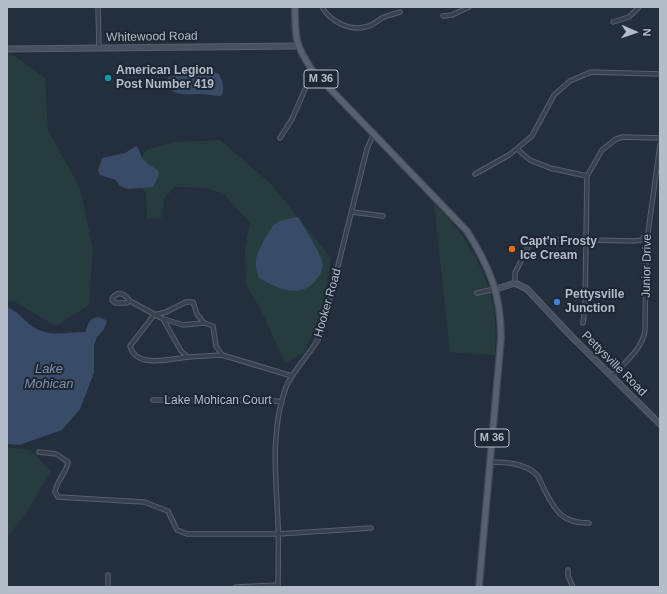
<!DOCTYPE html>
<html>
<head>
<meta charset="utf-8">
<style>
  body { margin:0 }
  #map { position:relative; width:667px; height:594px; overflow:hidden; background:#242f3e; font-family:Arial,sans-serif }
  canvas { display:block }
  .frame { position:absolute; inset:0; border:8px solid #b4bcc9; pointer-events:none }
  .north { position:absolute; left:615px; top:12px; width:40px; height:40px; -webkit-text-stroke:3px #1d2633; paint-order:stroke; rotate:92deg; font-size:11px; font-weight:700; line-height:16px; text-align:center; color:#b4bcc9 }
  .north::after { content:''; display:block; margin:auto; width:14px; height:18px; background:#b4bcc9; clip-path:polygon(50% 0,100% 100%,50% 72%,0 100%) }
</style>
</head>
<body>
<div id="map">
<canvas width="667" height="594"></canvas>
<div class="frame"></div>
<div class="north">N</div>
</div>
<script>
const ctx = document.querySelector('canvas').getContext('2d');
ctx.lineJoin = 'round';
function fillPath(path, color) { ctx.fillStyle = color; ctx.fill(path, 'evenodd'); }
function stroke(path, color, width, dash) { ctx.strokeStyle = color; ctx.lineWidth = width; ctx.lineCap = dash ? 'butt' : 'round'; ctx.setLineDash(dash || []); ctx.stroke(path); }
function drawText(font, color, halo, rows, align = 'center') {
  ctx.font = font + ' Arial,sans-serif'; ctx.lineWidth = 4; ctx.setLineDash([]); ctx.textBaseline = 'middle'; ctx.strokeStyle = halo; ctx.fillStyle = color; for (const [text, x, y, turn = 0] of rows) {
    ctx.save(); ctx.translate(x, y); ctx.rotate((+turn || 0) * Math.PI / 180); ctx.textAlign = isNaN(turn) ? turn : align; if (halo) ctx.strokeText(text, 0, 0); ctx.fillText(text, 0, 0); ctx.restore();
  }
}
fillPath(new Path2D(`
  M7,55H13L45,78L48,130L80,188L93,250L89,305L56,326L15,302L7,301Z
  M220,140L271,184L331,258L323,307L305,352L285,363L261,310L246,285L245,249L250,223L223,193L205,188L174,187L164,199L162,217L147,219L146,193L130,176L146,150L174,142Z
  M434,204C467,235 489,273 495,318C496,330 495,343 495,355L450,352Z
  M7,447L31,450L51,472L27,511L7,538Z`), '#263c3f');
fillPath(new Path2D(`
  M206,69L219,74C222,81 226,89 221,96C214,96 208,94 201,94C188,94 170,98 166,81L169,77Z
  M136,146C140,149 140,155 143,159C153,173 167,164 153,187L128,189L120,186L116,180L100,175L98,171L102,158L125,153Z
  M298,217C304,227 323,256 323,266C322,271 320,276 316,280C301,300 276,288 259,278C257,272 255,266 256,259C258,251 269,229 275,224C279,220 292,218 298,217Z
  M7,307C18,311 23,320 32,326C49,338 66,332 86,332C87,320 95,312 107,321L104,329L97,337L94,345V373L80,409L62,430L19,445L7,444Z`), '#394c67');
stroke(new Path2D(`
  M7,223V225`), '#394c67', 1);
const street = new Path2D(`
  M98,7L99,47
  M322,7C330,21 349,31 365,27C373,26 378,20 384,17C389,15 395,14 400,12
  M443,16L452,15L469,7
  M613,22L629,17L639,7
  M280,138L292,119L313,71
  M517,149L530,160L550,168L587,176
  M475,174L509,155L532,136L554,95L570,81L591,72L660,74
  M352,212L383,216
  M515,283V273L531,241L541,239L635,241L641,240L647,235
  M477,293L495,289
  M130,301C125,295 120,290 113,297L112,300L115,303H126L130,301L163,319L181,351L188,357L222,355L292,376
  M164,319L183,325L204,323L213,326L216,346L222,355
  M583,323L585,306L587,176L602,150L616,139L623,137L660,138
  M188,357C171,359 136,369 130,346L154,315L166,312L186,302H193L197,314L204,323
  M612,376C625,362 641,351 645,331L646,247L660,145
  M153,400H268L282,402
  M39,452L56,454L68,462C67,473 56,481 55,492L58,497L144,502L168,511L177,530L187,534H278L371,528
  M490,462C506,462 525,463 537,475C540,479 542,485 544,489C556,512 562,523 589,523
  M568,570V576L573,587
  M108,587V575
  M236,587L278,585
  M278,587C278,566 279,544 278,523C276,479 270,430 286,387C294,368 312,353 321,334L367,149L374,133`);
const secondary = new Path2D(`
  M7,49L297,46
  M496,289L515,283L527,289L573,338L660,424`);
const primary = new Path2D(`
  M295,7C295,37 295,46 313,71L467,231C490,268 501,294 501,338L479,587`);
stroke(street, '#565f6c', 5.5);
stroke(secondary, '#565f6c', 7);
stroke(primary, '#414a57', 8);
stroke(street, '#38414e', 3.5);
stroke(secondary, '#465061', 5);
stroke(primary, '#56606e', 5.5);
for (const [x, y, r, color] of [
  [108,78,4,"#0f9aa8"],
  [512,249,4,"#e8710a"],
  [557,302,4,"#3f7fe0"]
]) { const dot = new Path2D(); dot.arc(x, y, r, 0, 2 * Math.PI); ctx.fillStyle = color; ctx.fill(dot); stroke(dot, '#1d2633', 1.5); }
for (const [x, y, w] of [
  [321,79,34],
  [492,438,34]
]) { const box = new Path2D(); box.roundRect(x - w / 2, y - 9, w, 18, 3); ctx.fillStyle = '#1d2633'; ctx.fill(box); stroke(box, '#b4bcc9', 1); }
drawText('bold 11px', '#b4bcc9', null, [
  ["M 36",321,79],
  ["M 36",492,438]
]);
drawText('12px', '#b4bcc9', '#1d2633', [
  ["Whitewood Road",152,37,-1],
  ["Junior Drive",647,266,-89],
  ["Hooker Road",328,303,-74],
  ["Pettysville Road",614,364,45],
  ["Lake Mohican Court",218,401]
]);
drawText('bold 12px', '#b4bcc9', '#1d2633', [
  ["American Legion",116,71],
  ["Post Number 419",116,85],
  ["Capt'n Frosty",520,242],
  ["Ice Cream",520,256],
  ["Pettysville",565,295],
  ["Junction",565,309]
], 'left');
drawText('italic 13px', '#7c92b1', '#1d2633', [
  ["Lake",49,369],
  ["Mohican",49,384]
]);
</script>
</body>
</html>
